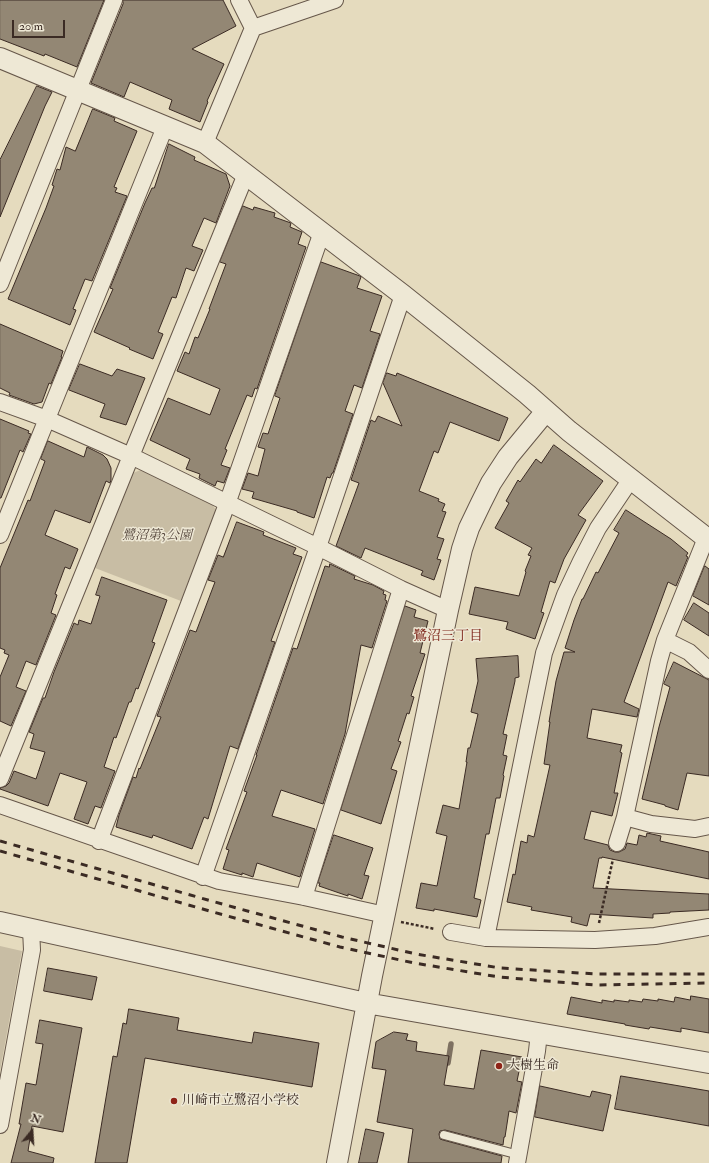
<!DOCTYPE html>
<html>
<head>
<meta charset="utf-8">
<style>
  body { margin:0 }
  #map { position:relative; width:709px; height:1163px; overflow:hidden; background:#e5dbbe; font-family:"IM FELL Double Pica",serif }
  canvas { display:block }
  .north { position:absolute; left:12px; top:1111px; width:40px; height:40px; -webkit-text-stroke:3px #eee8d5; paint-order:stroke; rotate:18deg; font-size:11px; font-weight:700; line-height:16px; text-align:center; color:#3b2b24 }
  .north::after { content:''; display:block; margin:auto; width:14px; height:18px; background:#3b2b24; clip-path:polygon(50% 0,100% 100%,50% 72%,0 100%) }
  .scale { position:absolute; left:12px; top:20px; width:53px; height:18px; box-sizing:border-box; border:2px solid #3b2b24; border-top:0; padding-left:5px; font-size:12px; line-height:14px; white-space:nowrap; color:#3b2b24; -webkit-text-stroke:3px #eee8d5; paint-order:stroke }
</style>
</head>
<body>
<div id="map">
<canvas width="709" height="1163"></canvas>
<div class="north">N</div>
<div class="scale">20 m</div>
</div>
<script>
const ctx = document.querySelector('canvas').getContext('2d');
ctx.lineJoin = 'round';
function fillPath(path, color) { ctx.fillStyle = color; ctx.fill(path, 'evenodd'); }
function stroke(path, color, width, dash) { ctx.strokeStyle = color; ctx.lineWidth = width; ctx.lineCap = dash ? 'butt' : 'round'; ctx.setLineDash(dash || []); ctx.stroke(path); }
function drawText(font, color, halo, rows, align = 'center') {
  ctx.font = font + ' "IM FELL Double Pica","Noto Serif JP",serif'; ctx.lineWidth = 3; ctx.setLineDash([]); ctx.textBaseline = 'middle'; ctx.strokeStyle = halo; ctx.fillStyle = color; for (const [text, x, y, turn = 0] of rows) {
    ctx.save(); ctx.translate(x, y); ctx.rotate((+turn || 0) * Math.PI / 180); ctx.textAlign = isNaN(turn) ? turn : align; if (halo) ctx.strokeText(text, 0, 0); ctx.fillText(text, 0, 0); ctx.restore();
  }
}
fillPath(new Path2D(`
  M143,469L209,500L216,510L181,601L95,568L133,473Z
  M0,946L22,951L0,1071Z`), '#c8bda4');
stroke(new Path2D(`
  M448,1063L451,1044`), '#7e7161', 5.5);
const building = new Path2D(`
  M0,0H104L77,67L45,54L44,56L0,39Z
  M123,0H223L236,26L192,49L224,64L207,101L208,102L200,122L169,109L172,100L130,82L124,97L91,83L123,4Z
  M37,86L52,92L45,106L0,217V160Z
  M93,109L115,118L114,121L137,131L114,187L117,188L115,192L127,196L92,281L85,279L73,309L76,310L70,325L8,299L46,208L54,186L52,185L57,169L60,170L66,147L75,151Z
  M169,144L195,157L194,160L226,174L230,186L216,223L204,218L192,246L203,250L194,271L186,268L176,298L172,297L158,332L163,334L153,359L129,349L130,348L94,332L113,289L110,288L145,203L152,188H154Z
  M243,206L253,210L254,207L275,213L274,217L291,223L290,227L302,232L298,244L306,247L257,389L255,388L252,397L247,395L225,449L227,450L221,465L230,468L224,483L217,481L215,486L199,478L200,474L186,469L190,459L150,440L168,398L210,415L220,389L177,371L185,352L189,354L195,337L198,338L210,309H209L226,264L220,262Z
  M321,262L360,276L361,277L357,288L382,296L370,331L380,334L362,388L354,385L345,411L353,414L333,473H332L330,478L327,477L314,518L297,512V511L252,498L254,492L242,489L248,473L258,476L265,449L258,447L263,433L268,434L280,398L275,396Z
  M0,324L63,351L61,357H62L51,384L49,383L42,402L34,404L9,395L10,393L0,388Z
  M80,364L112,376L117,369L145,378L126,425L100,417L105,404L69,390Z
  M387,373L396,376L397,373L508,418L499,441L450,422L438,453L434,451L419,491L439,499L438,501L445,504L442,511L446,512L437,537L444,539L437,559L441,560L434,580L421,575L423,571L365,548L361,558L336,546L359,483L351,480L371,420L375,422L378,416L402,426L383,383Z
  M0,419L29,431L28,433L31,434L23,452L20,450L1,498H0Z
  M48,441L84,457L87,447L103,455L107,459L111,468V480L110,483L106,481L90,523L55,510L45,535L78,549L70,569L65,567L55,594L57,595L51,613L56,615L36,665L26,661L16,687L26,691L11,726L0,721V677L9,655L4,653L5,650L0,648V568L28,500L30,501L45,461L41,459Z
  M554,445L603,481L578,515L586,520L564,559L555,583L550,581L541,612L544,613L535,639L506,629L508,622L469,614L475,587L519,596L526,572L525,571L531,556L528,555L532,548L495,528L509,503L506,501L518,480L520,482L536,459L541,463Z
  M626,510L671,539L688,553L686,556L688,557L676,586L668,582L624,702L639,709L637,717L592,709L587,738L622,745L620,752L622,753L614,793H618L612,816L591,811L584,839L608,845L610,850L615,852H619L625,849L627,843L637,845L639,835L646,837L647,833L661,836L660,841L709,852V879L602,857V858H599L593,888L709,894V910L670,912V913L653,914V918L590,914L587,926L571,922L572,917L531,910L532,907L507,902L513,874L515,875L521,841L527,843L528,835L534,837L550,765L544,764L550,722H549L556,681L564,652H575L565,648L574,620L582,599H583L596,572L598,573L619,533L614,530Z
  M237,522L264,532L263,535L296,548L293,554L302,557L271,641L275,642L238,749L230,746L208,819L204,817L192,849L153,835L152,838L116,827L119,815L133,777L136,778L139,768L140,769L161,717L157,716L190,630L196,632L215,582L208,580L218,555L223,557Z
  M330,564L355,576L354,579L373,585L384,591L383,594L386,595L385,600L387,601L372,648L361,645L345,734L323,804L281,790L272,816L315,829L300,877L257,863L253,877L242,873V875L223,869L229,850L226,849L247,792L244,791L257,755H256L293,648L297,649L325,566L329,567Z
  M705,566L709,569V605L693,596Z
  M102,577L167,600L152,642L155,643L138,689L136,688L131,702H129L116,738L114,737L104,767L115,771L101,808L95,806L88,824L74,819L87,782L60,773L48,806L0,789V788L6,786L9,783L14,771L36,779L45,752L30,748L34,734L29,732L43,698H45L54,672L74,623L78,625L79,620L91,624L100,596L96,595Z
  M694,603L709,613V636L684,620Z
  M405,606L416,610L414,617L428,621L420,653L425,654L411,696L414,697L409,714L407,713L398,741L401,742L391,769L397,771L381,824L341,810Z
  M518,656L519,677L515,678V681L503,734L507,735L503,755L507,756L503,775L504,776L500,798H496L489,834H486L474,898L481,900L477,917L434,909V911L416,908L421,883L437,886L447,836L436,833L443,805L459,809L467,762H466L468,748H470L478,714L471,712L478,681L476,659Z
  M674,662L709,680V776L687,773L678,810L665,806V805L642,799L659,727L670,687L664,684Z
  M334,835L373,848L364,875L369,876L362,899L348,894V896L319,886L320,883H318Z
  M48,968L97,977L92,1000L44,991Z
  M691,996L709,999V1033L681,1028V1032L650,1027L649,1029L625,1025V1024L567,1014L571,997L602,1003V1000L614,1002V1000L629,1002V1000L642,1002L643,999L658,1001V999L674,1002L675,997L690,1000Z
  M129,1009L179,1018L177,1030L252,1043L254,1032L319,1043L312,1087L145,1058L127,1163H95L113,1056L117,1057L123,1023L126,1024Z
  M40,1020L82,1028L63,1132L32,1126L28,1151L54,1158L53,1163H11L21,1124H19L26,1083L36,1085L43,1044L36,1043Z
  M394,1032L408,1034L406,1040L417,1042L416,1051L449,1056L444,1085L474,1089L481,1050L522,1057L517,1081L522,1082L516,1113L509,1111L505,1137H504L503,1145L445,1130L440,1131L439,1134L440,1139L443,1140L502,1156L501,1163H408L413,1129L377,1122L386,1070L372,1068L376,1042Z
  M621,1076L709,1091V1126L615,1109Z
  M540,1086L590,1097L592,1091L611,1095L603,1131L535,1117Z
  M366,1129L384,1133L377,1163H359Z`);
fillPath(building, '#938774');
stroke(building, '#3b2b24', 1);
const service = new Path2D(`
  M444,1135L519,1155`);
const minor = new Path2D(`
  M239,0L253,28
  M205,143L253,28L335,0
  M0,284L114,0
  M0,402L47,419L131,456L318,547L401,589L448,610
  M0,535L165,127
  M706,538L665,640L659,661L625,817L651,824L695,829L709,826
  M665,640L689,652L709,670
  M0,779L131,456L246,174
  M0,805L219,881L304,897L385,915
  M99,841L227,504L322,232
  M617,843L625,817
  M203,877L318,547L403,295
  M304,897L401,589
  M451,932L486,938L595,940L655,936L709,927
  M486,938L544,653L565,595L581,561L598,528L631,479
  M0,1125L32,950L31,929
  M517,1163L537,1051L539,1033`);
const tertiary = new Path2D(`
  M0,58L205,143L403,295L527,394L569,431L709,540
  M0,922L366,1003L709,1063
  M337,1163L372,976L448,610L462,549L469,528L481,503L491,483L508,457L546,411`);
stroke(service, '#66574a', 10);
stroke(minor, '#66574a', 18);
stroke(tertiary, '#66574a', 22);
stroke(new Path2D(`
  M401,922L435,929
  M599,923L613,859`), '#3b2b24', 2.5, [3, 2]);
stroke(service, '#eee8d5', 8);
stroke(minor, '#eee8d5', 16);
stroke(tertiary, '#eee8d5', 20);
stroke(new Path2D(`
  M0,841L215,902L342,937L416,954L500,968L596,974H709
  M0,851L213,912L340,947L414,963L499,977L595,985L709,983`), '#3b2b24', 3, [7, 7]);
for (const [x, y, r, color] of [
  [499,1066,4,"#8f2418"],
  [174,1101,4,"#8f2418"]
]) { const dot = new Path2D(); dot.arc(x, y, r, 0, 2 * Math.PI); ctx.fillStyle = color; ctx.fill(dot); stroke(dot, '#eee8d5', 1.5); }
drawText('italic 13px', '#57483e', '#eee8d5', [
  ["鷺沼第3公園",157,536]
]);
drawText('13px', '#3b2b24', '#eee8d5', [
  ["大樹生命",507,1066],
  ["川崎市立鷺沼小学校",182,1101]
], 'left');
drawText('14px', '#7a1f14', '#eee8d5', [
  ["鷺沼三丁目",448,637]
]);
</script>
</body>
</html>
